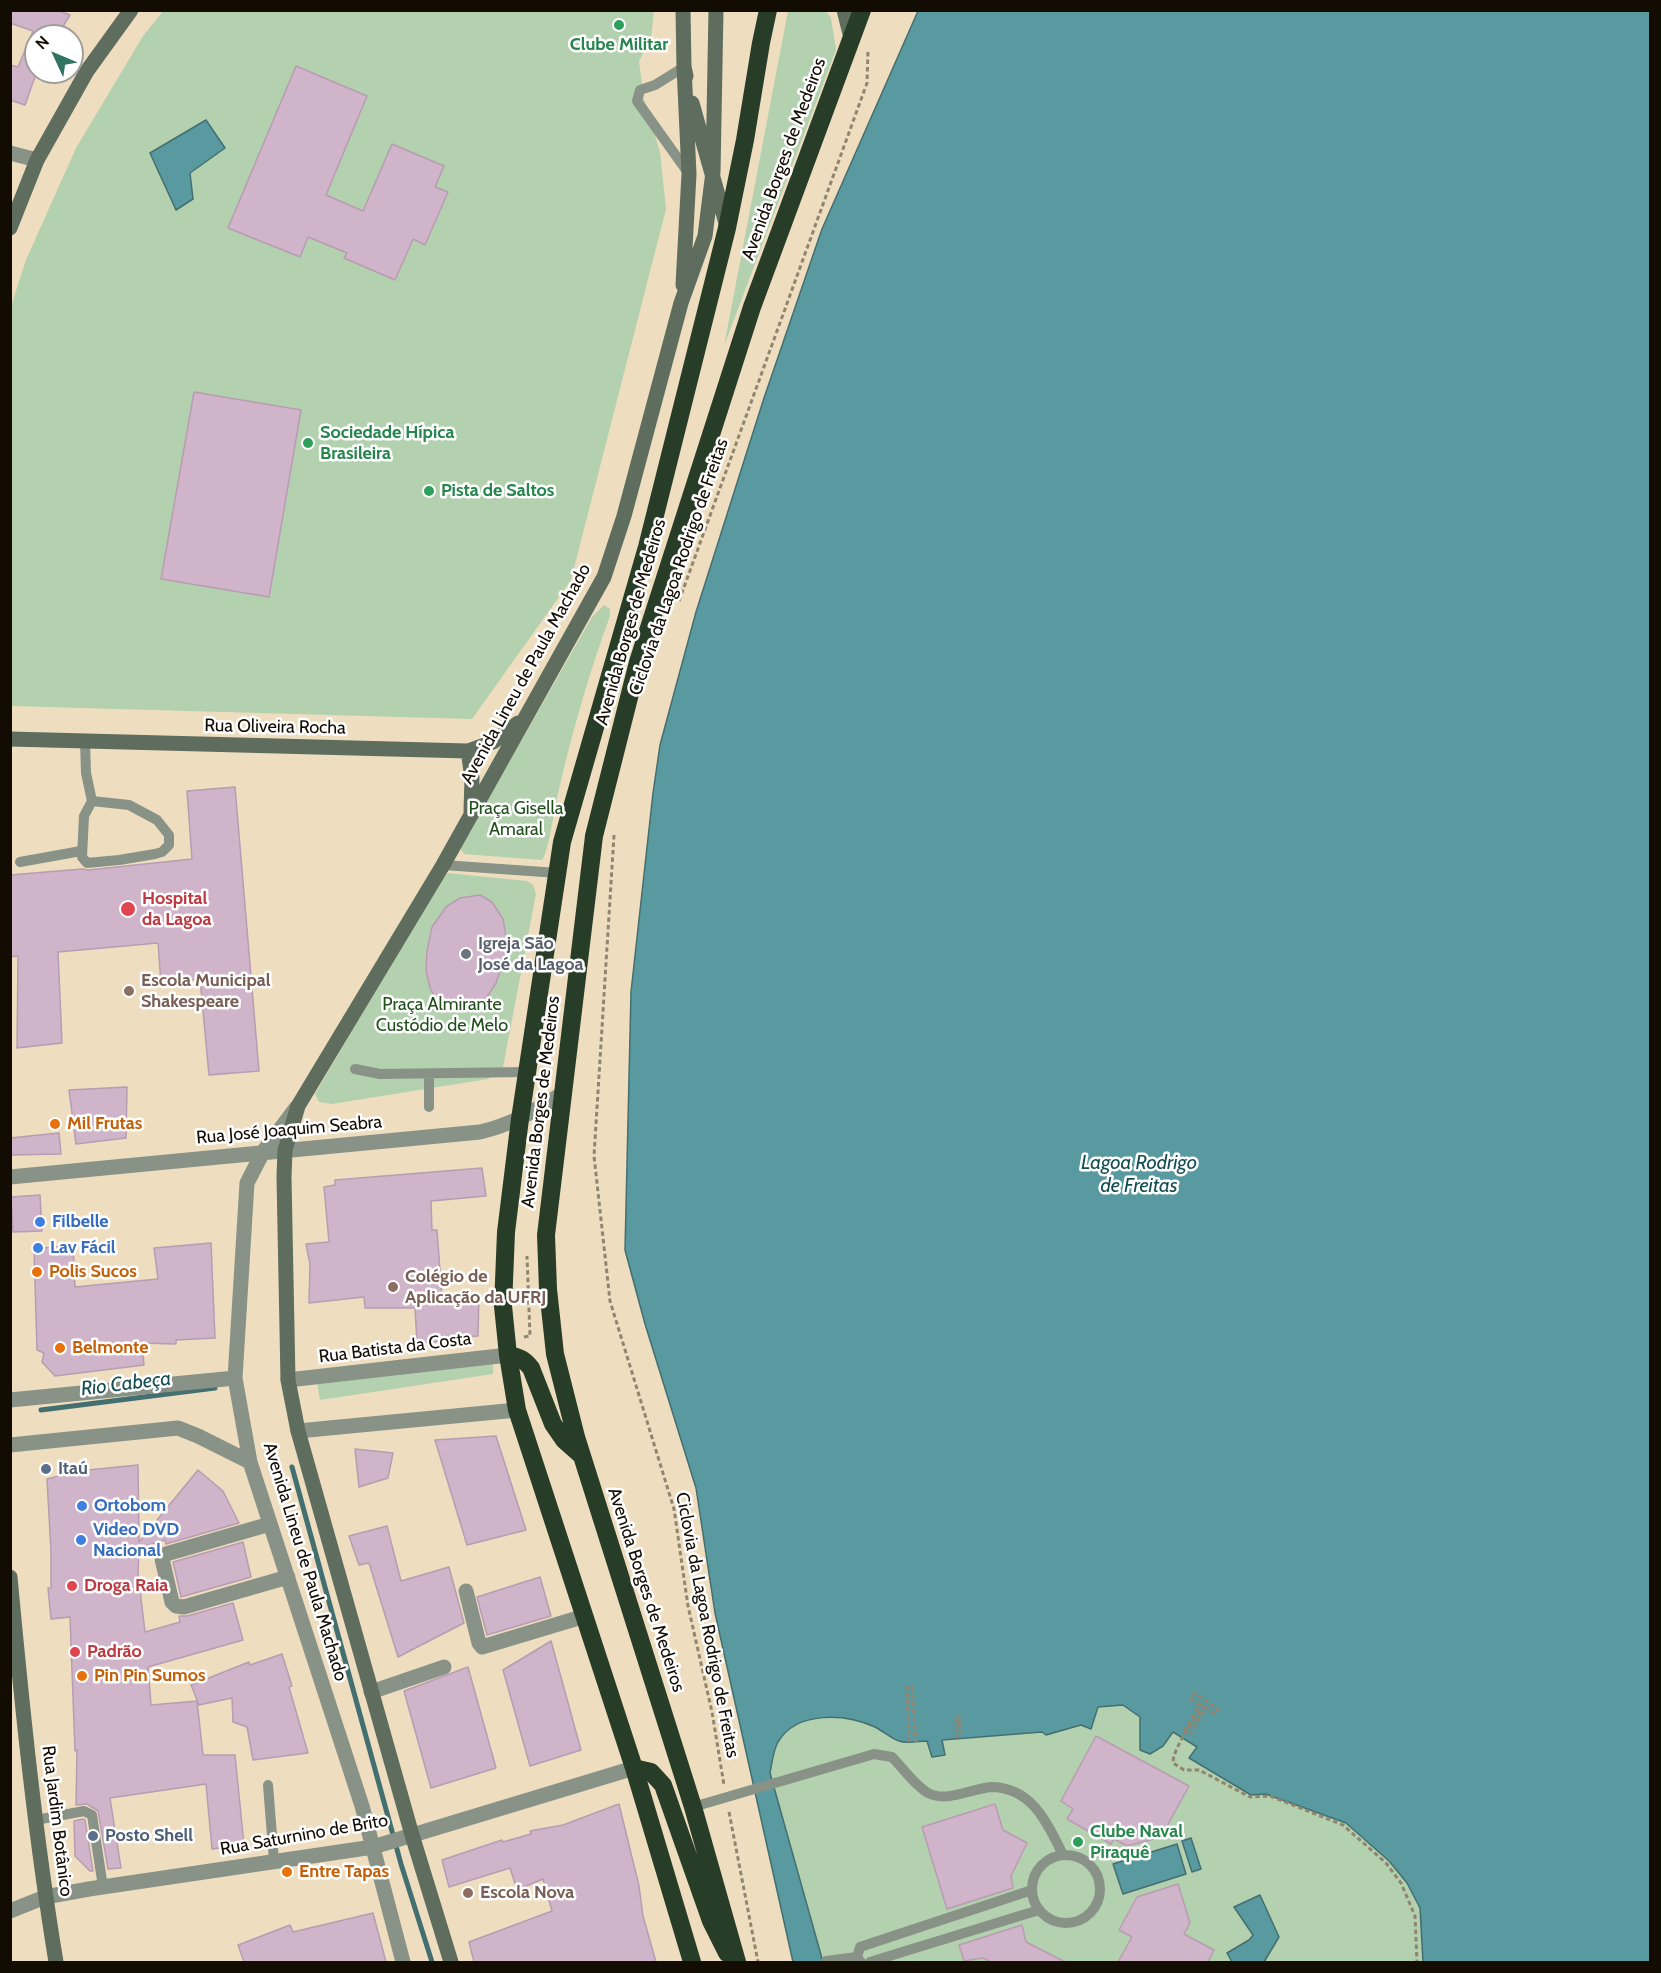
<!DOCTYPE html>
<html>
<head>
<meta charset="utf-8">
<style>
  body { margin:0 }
  #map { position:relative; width:1661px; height:1973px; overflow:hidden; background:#eedebf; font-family:Cabin,sans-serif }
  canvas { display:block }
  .frame { position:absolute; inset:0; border:12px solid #120c03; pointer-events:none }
  .north { position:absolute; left:24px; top:24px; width:60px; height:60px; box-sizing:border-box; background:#fff; border:2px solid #a09e9a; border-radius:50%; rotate:314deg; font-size:16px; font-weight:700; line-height:24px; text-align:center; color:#120c03 }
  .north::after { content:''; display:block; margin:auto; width:21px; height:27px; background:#337361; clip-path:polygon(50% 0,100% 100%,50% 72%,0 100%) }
</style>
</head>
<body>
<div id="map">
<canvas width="1661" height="1973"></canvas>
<div class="frame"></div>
<div class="north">N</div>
</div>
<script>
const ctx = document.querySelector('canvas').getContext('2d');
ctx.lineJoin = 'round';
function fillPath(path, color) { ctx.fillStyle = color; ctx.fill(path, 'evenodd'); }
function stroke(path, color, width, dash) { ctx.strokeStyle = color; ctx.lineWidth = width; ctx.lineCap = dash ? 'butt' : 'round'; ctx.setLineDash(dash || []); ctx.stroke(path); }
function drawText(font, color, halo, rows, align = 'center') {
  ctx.font = font + ' Cabin,sans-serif'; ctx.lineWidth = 5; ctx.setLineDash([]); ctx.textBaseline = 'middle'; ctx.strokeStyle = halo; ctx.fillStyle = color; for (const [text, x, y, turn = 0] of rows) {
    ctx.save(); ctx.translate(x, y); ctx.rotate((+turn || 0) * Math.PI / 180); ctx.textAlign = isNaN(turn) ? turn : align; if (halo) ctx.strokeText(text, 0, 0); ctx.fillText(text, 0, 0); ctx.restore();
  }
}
fillPath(new Path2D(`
  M163,11H654L651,39L639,61L644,99L660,152L666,209L571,580L472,719L11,706V306L26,260L76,148L143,36Z
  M788,11H826L831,18L836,50L724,346Z
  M604,605L610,609V616C588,676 571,736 557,798C554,811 548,854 542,860L464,854L460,848L592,617Z
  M448,873L527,881L533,885L536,894L503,1067L488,1079L332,1104L319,1102L315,1094L441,879Z
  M493,1356V1374L320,1400L316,1376Z
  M1123,1705L1140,1717L1141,1735L1163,1746L1172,1732L1197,1747L1190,1759L1250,1795L1266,1794L1346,1822L1389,1861L1407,1883L1420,1907L1423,1962H823L770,1773C772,1763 773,1751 778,1742C797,1710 846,1714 875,1727C883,1731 892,1739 899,1741C907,1744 919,1741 927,1741L932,1757L945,1755L942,1740L1042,1732L1046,1735L1081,1725L1091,1729L1098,1707Z`), '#b3d1af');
const water = new Path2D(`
  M918,11H1650V1962H1423L1420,1908L1407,1883L1389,1861L1346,1823L1266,1794L1251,1795L1189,1758L1197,1747L1173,1732L1163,1746L1150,1754L1140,1750V1717L1123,1705L1098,1707L1091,1729L1081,1725L1046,1735L1042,1732L942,1740L945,1755L932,1757L927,1741C919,1741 907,1744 899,1741C892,1739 883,1731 875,1727C846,1714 797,1710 778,1742C773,1751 772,1763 770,1773L823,1962H793L715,1613L696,1488L645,1324L625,1250L631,992L653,793L660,745L696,612L764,398L822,229Z
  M206,120L225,148L190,173L193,199L176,210L150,153Z
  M1191,1838L1201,1869L1192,1872L1182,1841Z
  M1177,1844L1186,1874L1123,1894L1113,1864Z
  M1260,1895L1279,1937L1264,1962H1232L1227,1953L1249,1940L1253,1935L1234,1907Z`);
fillPath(water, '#5999a0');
stroke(water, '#446f71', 1.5);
stroke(new Path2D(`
  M41,1410L215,1388
  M292,1467L401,1864L432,1962`), '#446f71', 5);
const building = new Path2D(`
  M10,10H57L70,15L57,36H36V74L25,105L10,100V65L18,67L33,31L10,23Z
  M296,66L367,96L326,195L363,211L392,144L444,166L435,187L448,192L425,245L413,239L395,280L344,258L347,253L308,237L300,257L228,228Z
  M194,392L301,410L269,597L161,579Z
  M235,787L259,1071L209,1075L200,979L161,983L158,943L58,952L62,1043L17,1048L18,956L10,957V875L82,869L88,870L192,859L187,791Z
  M480,895L492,902L503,919L506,937L504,958L496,983L484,1002L472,1010L453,1011L438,1003L430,988L426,970L427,951L432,927L446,907L460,898Z
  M127,1087L126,1138L76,1144L69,1090Z
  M59,1133L61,1154L10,1155V1138Z
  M482,1168L486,1196L431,1201L432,1230H437L442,1298L479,1294L478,1336L444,1338L445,1341L417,1343L415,1308H365L364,1297L309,1303L310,1264L306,1244L329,1242L324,1187L335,1185V1180Z
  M40,1195L42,1231L13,1232L11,1197Z
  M211,1243L215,1338L176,1340V1344L142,1343L144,1365L55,1376L42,1362L44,1353L37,1350L34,1249L73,1245L75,1287L158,1279L154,1248Z
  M496,1436L526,1530L467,1545L435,1440Z
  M355,1449L393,1453L388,1478L359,1487Z
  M138,1465L139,1542L198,1470L223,1491L239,1523L166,1544L165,1540L139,1548L138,1573L145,1632L180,1622L179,1616H187L233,1603L243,1640L148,1667L151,1705L197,1701L203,1755H235L244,1845L212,1849L206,1784L110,1798L121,1868L108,1869L98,1811L87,1804L76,1805L77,1750L75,1751L70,1617L51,1619L48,1588H51V1552L47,1479L78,1471Z
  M387,1526L401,1581L449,1567L464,1623L398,1657L369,1563L359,1565L349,1536Z
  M243,1542L251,1577L181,1597L173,1562Z
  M540,1577L551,1616L487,1635L477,1597Z
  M551,1641L581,1750L530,1766L503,1670Z
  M282,1654L292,1686L289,1687L308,1753L253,1760L247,1727L233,1722L232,1698L199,1705L191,1685L249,1662L250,1665Z
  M468,1667L496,1768L431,1788L404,1691Z
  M1096,1736L1189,1786L1161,1837L1127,1846L1114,1839L1111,1844L1067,1819L1073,1809L1061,1801Z
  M619,1804L639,1886L643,1916L656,1962H474L469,1942L552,1911L543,1879L517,1890L510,1868L449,1887L442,1860L502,1840L503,1842L531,1834L530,1831L563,1825Z
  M995,1804L1003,1830L1027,1843L1011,1876L1013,1888L947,1909L922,1827Z
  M83,1819L85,1820L93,1871H90L75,1856L74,1821Z
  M1178,1884L1190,1923L1184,1934L1214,1950L1208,1962H1118L1132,1937L1119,1930L1137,1897Z
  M373,1913L386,1962H244L238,1945L290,1925L293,1932Z
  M1022,1925L1026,1942L1065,1962H991L983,1958L964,1961L959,1945Z`);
fillPath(building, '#d0b4ca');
stroke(building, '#b89cb2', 1.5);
stroke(new Path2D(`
  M679,601L867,83L868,50
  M614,835L594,1156L610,1301L674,1509L688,1606L712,1712L724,1785
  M524,1337L530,1336L527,1256
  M1204,1705C1195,1719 1173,1747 1173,1763L1184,1770H1199L1250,1797L1270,1796L1343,1825L1386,1863L1401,1883L1415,1916L1417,1962
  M1186,1731L1185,1729L1200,1705L1191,1699L1195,1693L1218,1709L1215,1714L1206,1708L1191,1733L1189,1732L1187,1734
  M957,1738L956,1717L959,1716L961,1738
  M909,1742L907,1687H912L916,1742
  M729,1812L758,1962`), '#91856f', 3, [4.5, 3]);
stroke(new Path2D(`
  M684,67L655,85L640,90L637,101L689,174
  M85,741L86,773L92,801L84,816L82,857L87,863L119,860L155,854L162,852L169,845V835L157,820L129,805L92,801
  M20,862L81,851
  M443,865L558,873
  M355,1069L380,1074L527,1072
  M429,1075V1107
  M268,1785L274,1861
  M693,1807L874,1754L892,1757C903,1768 914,1785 928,1793C939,1799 952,1796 964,1793C972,1791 982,1788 991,1787C1032,1787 1048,1824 1063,1855
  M36,1820L84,1811L92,1815L103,1887
  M1032 1889a34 34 0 1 1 68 0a34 34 0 1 1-68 0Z
  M826,1961L857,1957
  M861,1962L857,1957L860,1947L1032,1890
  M870,1962L1039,1910`), '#889287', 10);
stroke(new Path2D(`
  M10,153L37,160
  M296,1108L263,1152L247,1183L235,1378L250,1462L362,1806L403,1962
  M10,1177L480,1132C511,1125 536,1110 562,1094
  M288,1380L508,1355
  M10,1400L235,1378
  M298,1431L517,1410
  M10,1445L178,1428L198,1436L250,1462
  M270,1524L166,1554L162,1559L172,1602L176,1606L184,1607L288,1577
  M466,1591L479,1643L482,1647L585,1616
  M371,1692L444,1667
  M10,1911L45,1897L89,1889L373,1847L634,1768`), '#889287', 15);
stroke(new Path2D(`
  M683,10L684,67L686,76
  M844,10L851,38
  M692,103L727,227
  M10,228L37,160L87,71L131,10
  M683,285L689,174L684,67
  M10,739L468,751L493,742L518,723
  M468,751L472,778L471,811
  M10,1577C22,1706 35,1835 56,1962
  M451,1962L412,1835L298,1431L288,1380L284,1177L285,1150L298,1106L443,865L604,577L624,516L681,303L705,236L713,172L716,10`), '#5e6d5d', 15);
stroke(new Path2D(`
  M508,1355C519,1357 524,1359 531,1368L553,1424L564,1440L581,1455
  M634,1768L651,1772L663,1785L711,1921L727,1953
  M692,1962L634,1768L517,1410L508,1355L503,1306L506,1232L520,1119L562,842L647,547L727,228L745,140L761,43L768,10
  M737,1962L693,1807L576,1437L555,1354L548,1289L546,1235L594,836L638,662L752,307L862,10`), '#283d28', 18);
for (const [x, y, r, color] of [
  [619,25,6,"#2e9e5b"],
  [308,443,6,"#2e9e5b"],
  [429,491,6,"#2e9e5b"],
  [128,909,8,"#e0444e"],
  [466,954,6,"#6b7280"],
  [129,991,6,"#8d6e63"],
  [55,1124,6,"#e8710a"],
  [40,1222,6,"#3f7fe0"],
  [38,1248,6,"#3f7fe0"],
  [37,1272,6,"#e8710a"],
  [393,1287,6,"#8d6e63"],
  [60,1348,6,"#e8710a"],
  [46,1469,6,"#5c6f8a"],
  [82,1506,6,"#3f7fe0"],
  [81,1540,6,"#3f7fe0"],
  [72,1586,6,"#e0444e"],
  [75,1652,6,"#e0444e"],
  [82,1676,6,"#e8710a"],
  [93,1836,6,"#5c6f8a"],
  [1078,1842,6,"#2e9e5b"],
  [287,1872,6,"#e8710a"],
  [468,1893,6,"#8d6e63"]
]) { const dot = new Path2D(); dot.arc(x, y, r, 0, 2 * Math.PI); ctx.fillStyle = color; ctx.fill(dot); stroke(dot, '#fff', 2); }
drawText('bold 18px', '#27864d', '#fff', [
  ["Clube Militar",619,45,"center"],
  ["Sociedade Hípica",320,433],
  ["Brasileira",320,454],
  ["Pista de Saltos",441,491],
  ["Clube Naval",1090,1832],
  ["Piraquê",1090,1853]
], 'left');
drawText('18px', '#120c03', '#fff', [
  ["Avenida Borges de Medeiros",784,159,-70],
  ["Ciclovia da Lagoa Rodrigo de Freitas",679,567,-71],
  ["Avenida Borges de Medeiros",631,622,-74],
  ["Avenida Lineu de Paula Machado",526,674,-61],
  ["Rua Oliveira Rocha",275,727,1],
  ["Avenida Borges de Medeiros",541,1102,-83],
  ["Rua José Joaquim Seabra",289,1130,-5],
  ["Rua Batista da Costa",395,1348,-7],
  ["Avenida Lineu de Paula Machado",305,1562,73],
  ["Avenida Borges de Medeiros",646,1590,72],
  ["Ciclovia da Lagoa Rodrigo de Freitas",707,1625,79],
  ["Rua Jardim Botânico",57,1821,83],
  ["Rua Saturnino de Brito",304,1835,-10]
]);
drawText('18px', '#204f1b', '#fff', [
  ["Praça Gisella",516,809],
  ["Amaral",516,830],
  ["Praça Almirante",442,1005],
  ["Custódio de Melo",442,1026]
]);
drawText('bold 18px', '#be3a42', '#fff', [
  ["Hospital",142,899],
  ["da Lagoa",142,920],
  ["Droga Raia",84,1586],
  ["Padrão",87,1652]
], 'left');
drawText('bold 18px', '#5b616d', '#fff', [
  ["Igreja São",478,944],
  ["José da Lagoa",478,965]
], 'left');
drawText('bold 18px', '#785e54', '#fff', [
  ["Escola Municipal",141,981],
  ["Shakespeare",141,1002],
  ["Colégio de",405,1277],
  ["Aplicação da UFRJ",405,1298],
  ["Escola Nova",480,1893]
], 'left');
drawText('bold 18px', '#c56008', '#fff', [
  ["Mil Frutas",67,1124],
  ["Polis Sucos",49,1272],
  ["Belmonte",72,1348],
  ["Pin Pin Sumos",94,1676],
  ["Entre Tapas",299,1872]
], 'left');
drawText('bold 18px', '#366cbe', '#fff', [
  ["Filbelle",52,1222],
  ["Lav Fácil",50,1248],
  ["Ortobom",94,1506],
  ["Video DVD",93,1530],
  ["Nacional",93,1551]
], 'left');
drawText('bold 18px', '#4e5e75', '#fff', [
  ["Itaú",58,1469],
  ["Posto Shell",105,1836]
], 'left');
drawText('italic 20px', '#144e53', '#fff', [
  ["Lagoa Rodrigo",1139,1163],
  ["de Freitas",1139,1186],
  ["Rio Cabeça",126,1384,-7]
]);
</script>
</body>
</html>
